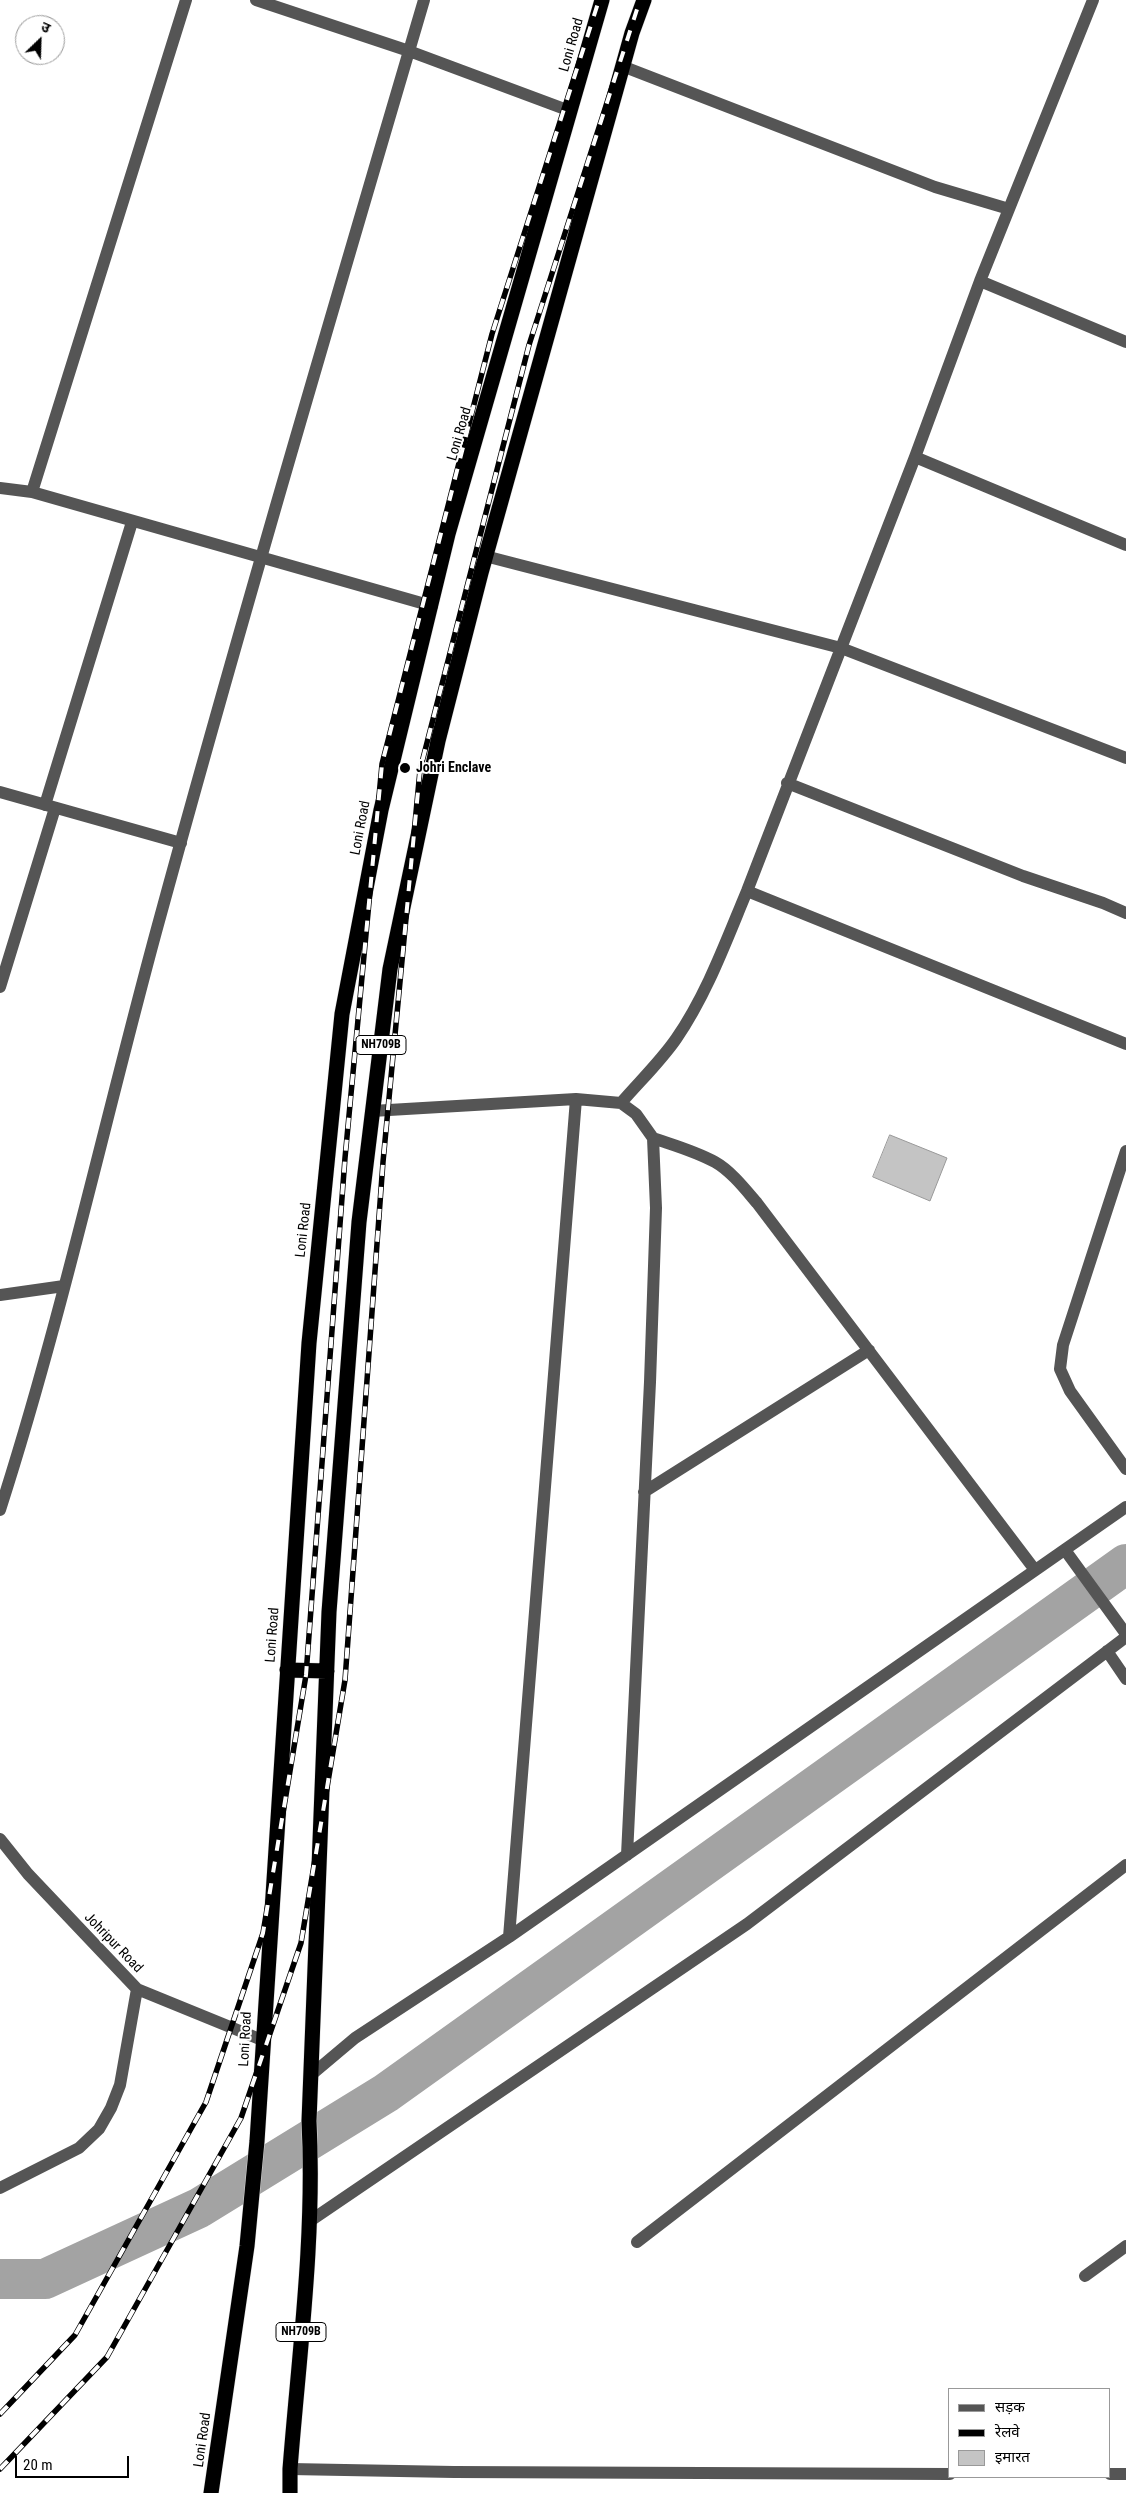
<!DOCTYPE html>
<html>
<head>
<meta charset="utf-8">
<style>
  body { margin:0 }
  #map { position:relative; width:1126px; height:2493px; overflow:hidden; background:#fff; font-family:"Roboto Condensed","Noto Sans Devanagari",sans-serif }
  canvas { display:block }
  .legend { position:absolute; left:948px; top:2388px; width:162px; height:90px; box-sizing:border-box; background:#fff; border:1px solid #999; margin:0; padding:6px 9px; list-style:none; font-size:15px; color:#000 }
  .legend li { display:flex; align-items:center; gap:10px; height:25px }
  .legend b { width:25px; border:1px solid #999 }
  .north { position:absolute; left:15px; top:15px; width:50px; height:50px; box-sizing:border-box; background:#fff; border:1px solid #999; border-radius:50%; rotate:24deg; font-size:14px; font-weight:700; line-height:20px; text-align:center; color:#000 }
  .north::after { content:''; display:block; margin:auto; width:18px; height:22px; background:#000; clip-path:polygon(50% 0,100% 100%,50% 72%,0 100%) }
  .scale { position:absolute; left:15px; top:2456px; width:114px; height:22px; box-sizing:border-box; border:2px solid #000; border-top:0; padding-left:6px; font-size:15px; line-height:18px; white-space:nowrap; color:#000; -webkit-text-stroke:4px #fff; paint-order:stroke }
</style>
</head>
<body>
<div id="map">
<canvas width="1126" height="2493"></canvas>
<ul class="legend">
<li><b style="height:6px;background:#555"></b>सड़क</li>
<li><b style="height:6px;background:#000"></b>रेलवे</li>
<li><b style="height:14px;background:#c4c4c4"></b>इमारत</li>
</ul>
<div class="north">उ</div>
<div class="scale">20 m</div>
</div>
<script>
const ctx = document.querySelector('canvas').getContext('2d');
ctx.lineJoin = 'round';
function stroke(path, color, width, dash) { ctx.strokeStyle = color; ctx.lineWidth = width; ctx.lineCap = dash ? 'butt' : 'round'; ctx.setLineDash(dash || []); ctx.stroke(path); }
function fillPath(path, color) { ctx.fillStyle = color; ctx.fill(path, 'evenodd'); }
function drawText(font, color, halo, rows, align = 'center') {
  ctx.font = font + ' "Roboto Condensed",sans-serif'; ctx.lineWidth = 4; ctx.setLineDash([]); ctx.textBaseline = 'middle'; ctx.strokeStyle = halo; ctx.fillStyle = color; for (const [text, x, y, turn = 0] of rows) {
    ctx.save(); ctx.translate(x, y); ctx.rotate((+turn || 0) * Math.PI / 180); ctx.textAlign = isNaN(turn) ? turn : align; if (halo) ctx.strokeText(text, 0, 0); ctx.fillText(text, 0, 0); ctx.restore();
  }
}
stroke(new Path2D(`
  M0,2279H45L199,2208L386,2093L1126,1564`), '#a3a3a3', 40);
const building = new Path2D(`
  M890,1135L947,1158L930,1201L873,1177Z`);
fillPath(building, '#c4c4c4');
stroke(building, '#999', 1);
const highway = new Path2D(`
  M287,1670L327,1671
  M211,2493L247,2246L257,2141L309,1343L342,1014L381,810L448,534L602,0
  M290,2493V2469C299,2354 315,2237 309,2121L329,1612L359,1222L390,969L438,741L481,573L632,33L644,0`);
stroke(highway, '#dbdbdb', 16);
stroke(new Path2D(`
  M256,0L409,51L570,111
  M622,66L935,187L1009,209
  M980,281L1126,342
  M915,457L1126,545
  M0,488L32,492L432,606
  M32,492L186,0
  M485,556L841,648L1126,758
  M787,783L1023,876L1103,903L1126,913
  M0,792L181,843
  M45,805L132,522
  M747,891L1126,1044
  M0,987L55,808
  M621,1103C639,1082 660,1062 676,1039C707,994 726,941 747,891L915,457L980,281L1093,0
  M372,1111L576,1099L621,1103L636,1114L653,1138L656,1208L650,1382L627,1855
  M653,1138C673,1145 695,1151 715,1162C731,1171 745,1189 757,1203L1035,1570
  M1126,1151L1063,1345L1060,1369L1070,1391L1126,1469
  M0,1295L64,1286
  M644,1492L869,1350
  M0,1510C61,1320 104,1124 156,932C241,620 333,310 424,0
  M1065,1550L1126,1634
  M1107,1651L1126,1679
  M0,1839L28,1874L137,1989L262,2040
  M509,1937L576,1099
  M311,2075L355,2038L509,1937L1126,1507
  M0,2188L79,2148L99,2129L111,2108L120,2085L137,1989
  M310,2221L747,1924L1126,1637
  M637,2242L1126,1865
  M1085,2276L1126,2246
  M290,2469L454,2472L950,2474
  M1110,2474H1126`), '#555', 12);
stroke(highway, '#000', 15);
const rail = new Path2D(`
  M0,2414L75,2335L206,2102L263,1933L306,1675L345,1158L382,764L492,334L599,0
  M0,2469L107,2357L241,2118L301,1943L345,1680L383,1162L420,770L529,345L640,0`);
stroke(rail, '#000', 5.5);
stroke(rail, '#fff', 4, [11]);
for (const [x, y, r, color] of [
  [405,768,6,"#000"]
]) { const dot = new Path2D(); dot.arc(x, y, r, 0, 2 * Math.PI); ctx.fillStyle = color; ctx.fill(dot); stroke(dot, '#fff', 2); }
for (const [x, y, w] of [
  [381,1045,50],
  [301,2332,50]
]) { const box = new Path2D(); box.roundRect(x - w / 2, y - 9.5, w, 19, 4); ctx.fillStyle = '#fff'; ctx.fill(box); stroke(box, '#000', 1); }
drawText('bold 12px', '#000', null, [
  ["NH709B",381,1045],
  ["NH709B",301,2332]
]);
drawText('14px', '#000', '#fff', [
  ["Loni Road",572,45,-74],
  ["Loni Road",460,434,-74],
  ["Loni Road",361,828,-79],
  ["Loni Road",304,1230,-84],
  ["Loni Road",273,1635,-86],
  ["Johripur Road",113,1943,46],
  ["Loni Road",246,2039,-87],
  ["Loni Road",203,2440,-82]
]);
drawText('bold 14px', '#000', '#fff', [
  ["Johri Enclave",416,768]
], 'left');
</script>
</body>
</html>
